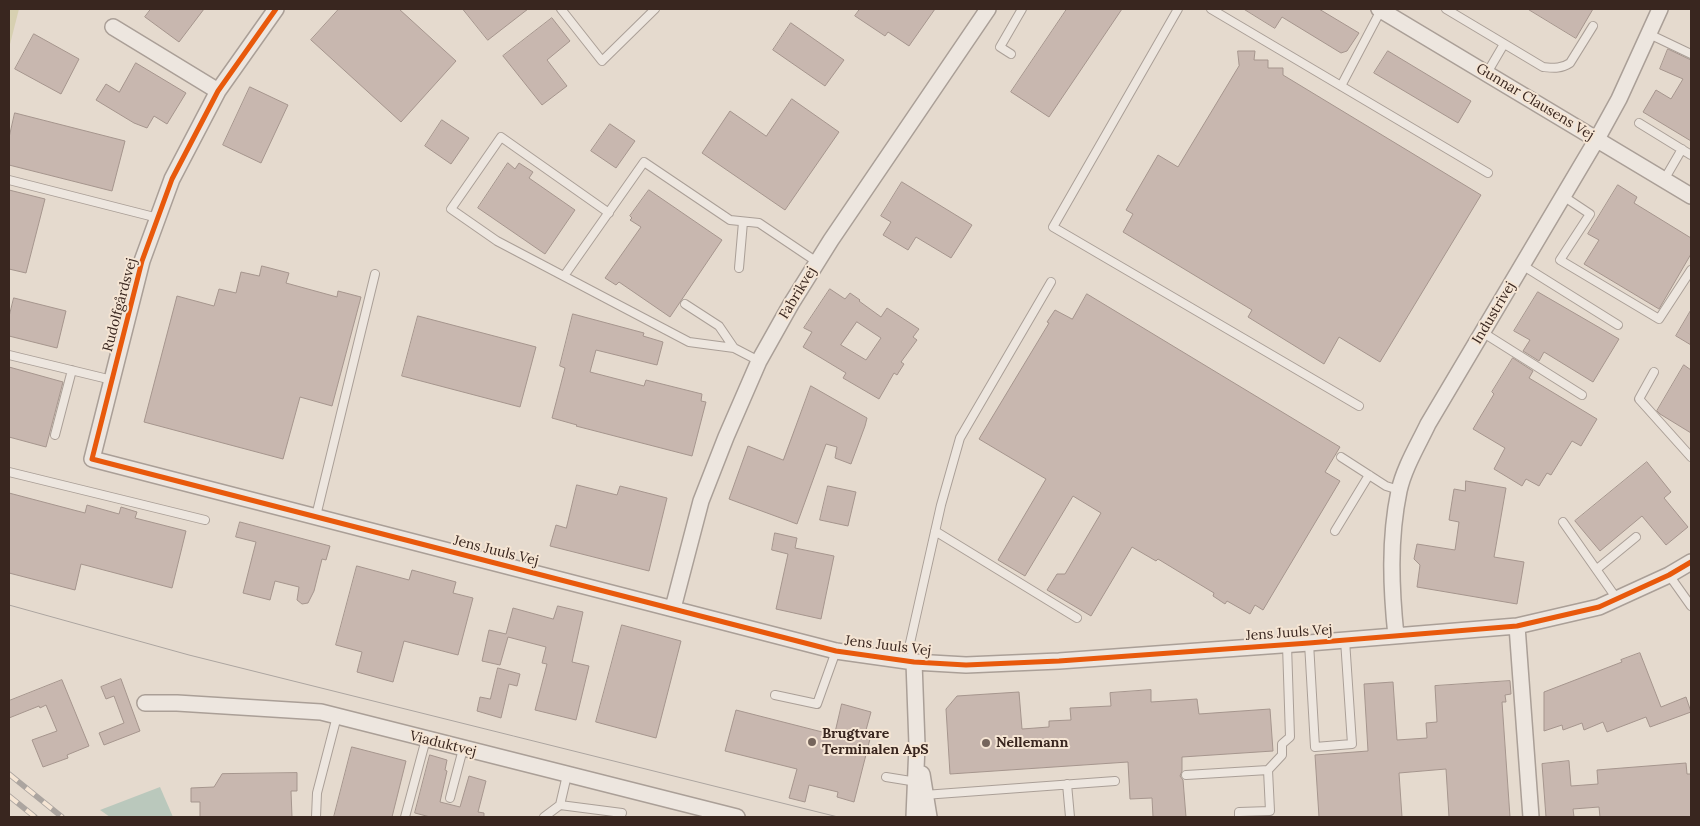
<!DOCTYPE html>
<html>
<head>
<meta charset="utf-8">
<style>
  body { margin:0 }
  #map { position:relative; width:1700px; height:826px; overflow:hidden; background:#e5dace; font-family:Lora,serif }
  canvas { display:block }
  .frame { position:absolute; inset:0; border:10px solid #39261f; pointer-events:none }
</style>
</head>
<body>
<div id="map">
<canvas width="1700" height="826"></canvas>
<div class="frame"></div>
</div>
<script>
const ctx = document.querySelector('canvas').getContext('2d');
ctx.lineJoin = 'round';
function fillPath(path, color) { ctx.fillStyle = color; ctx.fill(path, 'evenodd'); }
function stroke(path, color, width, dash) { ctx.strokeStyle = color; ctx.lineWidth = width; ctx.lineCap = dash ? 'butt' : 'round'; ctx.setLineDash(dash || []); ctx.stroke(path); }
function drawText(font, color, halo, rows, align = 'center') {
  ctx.font = font + ' Lora,serif'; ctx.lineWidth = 4; ctx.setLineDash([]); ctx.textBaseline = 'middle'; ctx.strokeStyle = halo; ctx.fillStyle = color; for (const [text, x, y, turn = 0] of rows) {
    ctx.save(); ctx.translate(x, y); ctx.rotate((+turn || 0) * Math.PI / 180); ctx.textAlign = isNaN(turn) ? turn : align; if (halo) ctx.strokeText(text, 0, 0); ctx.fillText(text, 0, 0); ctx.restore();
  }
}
fillPath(new Path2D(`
  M9,9H19L9,48Z`), '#d7d0b1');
fillPath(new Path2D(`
  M160,787L173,817H110L100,810Z`), '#bac8bc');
const building = new Path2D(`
  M151,9H204L179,42L145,17Z
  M339,9H399L456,61L401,122L311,40Z
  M463,9H528L488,40Z
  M860,9H935L909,46L888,32L885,36L855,16Z
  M1067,9H1122L1049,117L1011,92Z
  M1244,9H1319L1359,33L1347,51L1341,53L1282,17L1275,28Z
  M1528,9H1593L1576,38Z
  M552,18L570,41L547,60L567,86L542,105L503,56Z
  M791,23L844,60L825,86L773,50Z
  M34,34L79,59L61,94L15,69Z
  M1668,49L1691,60V141L1643,112L1656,90L1671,99L1683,79L1660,69Z
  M1238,51H1255L1254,60H1268V68H1283V75L1481,195L1380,362L1339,337L1324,364L1248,317L1252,310L1123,232L1133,214L1126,210L1158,155L1178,167L1239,66Z
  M1388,51L1471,101L1458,123L1374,73Z
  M136,63L186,93L167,124L154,116L147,128L134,123L96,100L106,84L119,92Z
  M250,87L288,105L261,163L223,145Z
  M792,99L839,132L785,210L702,153L730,111L766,136Z
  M15,113L125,141L112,191L9,165V138Z
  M442,120L469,138L451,164L425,146Z
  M610,124L635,141L616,168L591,151Z
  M508,163L515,169L519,163L533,172L529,178L575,210L545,254L478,208Z
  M902,182L972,225L951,258L916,237L908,250L883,235L891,222L881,216Z
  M1618,185L1637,197L1634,203L1691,238V254L1659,309L1584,264L1599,240L1588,234Z
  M9,190L45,199L26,273L9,269Z
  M649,190L722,240L670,317L619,282L616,285L605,278L641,227L630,220L632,218L630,216Z
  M262,266L289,273L286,283L337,297L338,291L361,297L332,406L300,397L283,459L144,422L177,296L214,306L219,289L236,293L241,272L259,276Z
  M830,289L845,299L850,293L860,300L859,301L881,317L887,308L919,329L913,337L917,340L901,362L904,364L897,375L894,373L879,399L843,378L846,373L803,347L812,332L804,328ZM857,322L881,338L866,360L841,345Z
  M1538,292L1619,339L1593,382L1544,352L1539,361L1523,351L1530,340L1514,331Z
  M1087,294L1340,447L1325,472L1340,481L1263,610L1255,605L1250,614L1227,601L1225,604L1213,596L1214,593L1158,559L1156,561L1132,547L1091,616L1047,590L1057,574H1065L1101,513L1073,496L1025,576L998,560L1046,479L979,439L1049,323L1047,322L1055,310L1072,319Z
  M14,298L66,311L57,348L9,336V317Z
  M1691,310V345L1676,336Z
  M573,314L644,333L643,336L663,342L657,365L596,350L590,372L644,386L646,380L702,394L701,401L706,402L692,456L576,426L577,425L552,418L565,368L560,366Z
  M418,316L536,347L520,407L402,376Z
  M1513,358L1533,371L1529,378L1597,419L1581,446L1572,441L1551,475L1547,473L1539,486L1526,479L1522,486L1494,469L1505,448L1473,429L1494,394L1492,392Z
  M1684,365L1691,370V433L1660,414L1657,411Z
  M9,367L63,382L46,447L9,437Z
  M811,386L867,418L865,426L851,464L835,458L837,447L826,444L797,524L729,499L748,446L783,460Z
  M1647,462L1671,492L1664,498L1688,527L1666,545L1642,516L1600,551L1575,521Z
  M1466,481L1506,488L1494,557L1524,562L1517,604L1417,587L1420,565L1414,559L1417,544L1455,550L1459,522L1449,520L1454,489L1465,491Z
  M577,485L617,495L620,486L667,498L649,571L550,546L556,525L566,528Z
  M828,486L856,492L848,526L820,520Z
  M9,493L85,513L87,505L119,514L121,507L137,512L135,518L186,531L172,588L81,564L75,590L9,573Z
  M240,522L330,546L326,560L322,559L314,591L308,603L302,604L297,600L299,587L275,581L270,600L243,593L256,542L236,537Z
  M775,533L797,538L795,548L834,556L821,619L776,609L788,554L772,550Z
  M357,566L409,580L412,570L456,582L453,593L473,598L458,655L404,641L393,682L357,672L362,652L336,645Z
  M558,606L583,612L572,662L589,666L576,720L535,710L547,664L542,663L546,647L508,637L500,665L482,661L489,630L506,634L513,608L553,619Z
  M622,625L681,641L656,738L596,722Z
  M1640,653L1661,707L1686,697L1691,712L1650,727L1646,717L1607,732L1603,722L1584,730L1582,723L1563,730L1562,725L1544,731V692L1622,662L1621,660Z
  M498,668L520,674L517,686L509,684L501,718L477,711L480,697L490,699Z
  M121,679L140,731L104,745L99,733L124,723L114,696L106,699L101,687Z
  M62,680L89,746L67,755L68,758L43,767L32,740L57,731L46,705L40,708L39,706L9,718V701Z
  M1510,681L1511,694L1505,695L1506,702H1502L1510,817H1449L1446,769L1399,773L1402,817H1319L1315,755L1368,751L1364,684L1393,682L1397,740L1427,738L1426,723L1437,722L1435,686Z
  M1151,690V702L1197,699L1199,714L1270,709L1273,751L1182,757V771L1180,776L1183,780L1186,817H1153L1152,798L1130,799L1128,762L950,774L946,709L957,696L1019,692L1022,729L1049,727V721L1071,720L1070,708L1111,706L1110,693Z
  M842,704L871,712L866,730L872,731L854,802L837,797L838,792L809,785L805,802L789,798L797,769L725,751L736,710L834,735Z
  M352,747L406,761L392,817H334Z
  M430,755L447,760L445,770L447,771L440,802L460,807L469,776L486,781L478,812L484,813V817H430L415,813Z
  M1569,761L1571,786L1598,784L1597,770L1686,763L1687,774H1691V817H1600L1599,807L1573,809L1574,817H1546L1542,764Z
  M297,773V791H291L292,817H200V802H191V788L214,787L222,774Z`);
fillPath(building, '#c8b7af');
stroke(building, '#a5958d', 1);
const lane = new Path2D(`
  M561,9L602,61L655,9
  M1178,9L1053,227L1359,406
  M1211,9L1488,173
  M1446,9L1543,67C1554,68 1561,69 1570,63L1593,26
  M1649,34L1691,54
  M1011,54L1000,47L1022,9
  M1487,73L1504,44
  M1341,86L1381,10
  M1639,123L1691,155
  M9,180L158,218
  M1664,180L1682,149
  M1563,196L1590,214L1560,260L1659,319L1691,270
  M609,213L501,137L451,209L497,241L689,342L734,348L759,361
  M1522,265L1618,325
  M739,268L743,222
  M564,276L644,162L730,220L759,223L817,262
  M685,304L719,326L734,348
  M1482,332L1582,395
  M9,355L112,380
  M1654,372L1639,399L1691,457
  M55,435L72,370
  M1341,457L1386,486L1399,490
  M9,472L205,520
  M316,516L375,274
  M1563,522L1617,599
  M935,531L1077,618
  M1335,531L1369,475
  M1597,569L1636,537
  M1669,575L1691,606
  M1309,643L1315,747L1352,744L1345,640
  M914,662L910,643L941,505L960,438L1051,282
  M775,695L817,704L836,651
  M1186,775L1268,770L1282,755V744L1290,737L1287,645
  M886,777L917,782
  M1067,784L1070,817
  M924,795L1115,781
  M450,798L463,749
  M560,805L567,775
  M316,817L317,793L337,716
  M405,817L426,739
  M544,817L560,805L622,813
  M1239,817V812L1270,811L1268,770`);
const street = new Path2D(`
  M276,9L218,91L172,179L142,261L92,459L836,651L914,662L966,665L1059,661L1309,643L1517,626L1599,607L1669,575L1691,562
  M1379,9L1691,196
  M113,27L218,91
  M673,608L701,501L726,437L759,361L791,304L831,240L988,9
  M1517,626L1531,817
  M1396,636C1391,588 1389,539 1399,491C1404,468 1418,445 1428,424L1597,139L1619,99L1660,9
  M914,662L917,745L914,817
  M145,703H177L321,712L737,817
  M922,774L929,817`);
stroke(lane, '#aa9f97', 10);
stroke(street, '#aa9f97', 18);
stroke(lane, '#ede6df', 8);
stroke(street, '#ede6df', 15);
stroke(new Path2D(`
  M9,605L189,655L838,817`), '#aca5a0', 1);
const rail = new Path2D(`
  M9,774L62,817
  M9,796L35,817`);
stroke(rail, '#aca5a0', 5.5);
stroke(rail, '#f5e5d4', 4, [11]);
stroke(new Path2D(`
  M276,9L218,91L172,179L142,261L92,459L836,651L914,662L966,665L1059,661L1309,643L1517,626L1599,607L1669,575L1691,562`), '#e8590c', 5);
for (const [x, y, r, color] of [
  [812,742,5,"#75655c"],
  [986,743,5,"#75655c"]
]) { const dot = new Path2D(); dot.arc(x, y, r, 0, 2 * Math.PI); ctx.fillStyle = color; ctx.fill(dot); stroke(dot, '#f5e5d4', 2); }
drawText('14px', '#39261f', '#f5e5d4', [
  ["Gunnar Clausens Vej",1535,102,31],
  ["Fabrikvej",798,293,-59],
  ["Rudolfgårdsvej",120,305,-75],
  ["Industrivej",1494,313,-59],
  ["Jens Juuls Vej",496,551,14],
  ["Jens Juuls Vej",1289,633,-4],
  ["Jens Juuls Vej",888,646,7],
  ["Viaduktvej",443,744,14]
]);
drawText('bold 14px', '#39261f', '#f5e5d4', [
  ["Brugtvare",822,734],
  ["Terminalen ApS",822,750],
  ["Nellemann",996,743]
], 'left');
</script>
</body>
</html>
